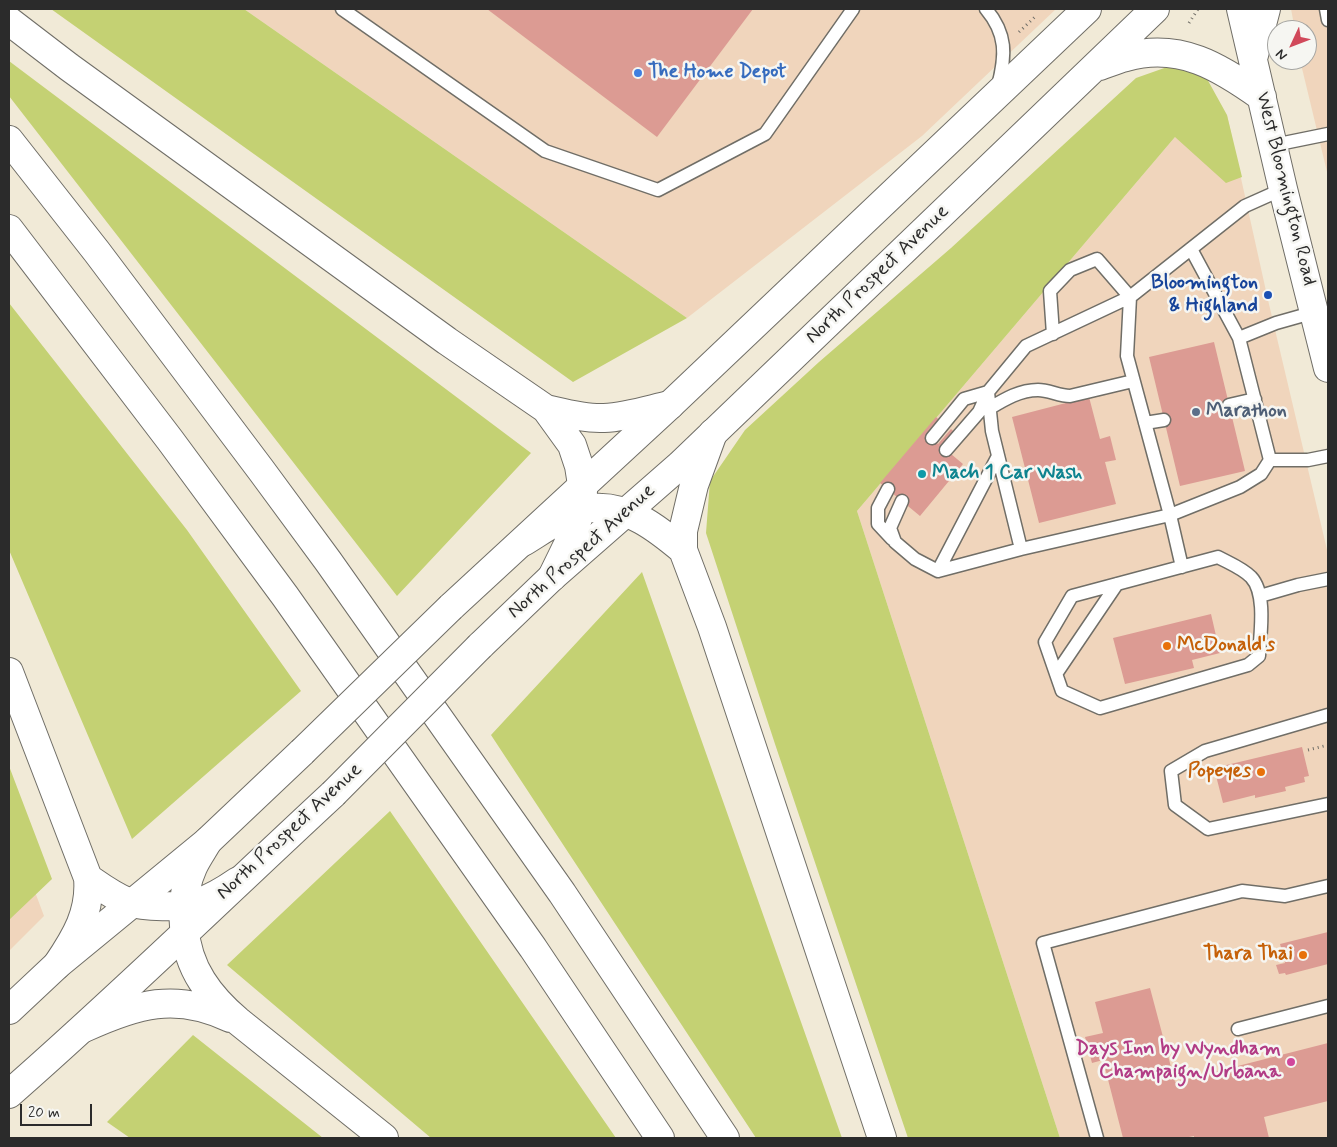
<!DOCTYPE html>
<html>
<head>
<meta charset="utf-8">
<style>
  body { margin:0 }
  #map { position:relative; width:1337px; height:1147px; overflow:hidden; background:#f1ead7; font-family:Mynerve,sans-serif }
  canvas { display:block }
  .frame { position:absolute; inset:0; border:10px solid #2b2b2b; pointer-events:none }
  .north { position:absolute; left:1267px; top:20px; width:50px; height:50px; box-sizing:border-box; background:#f6f6f2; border:1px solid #a5a5a2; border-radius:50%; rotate:227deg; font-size:14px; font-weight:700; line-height:20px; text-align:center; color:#2b2b2b }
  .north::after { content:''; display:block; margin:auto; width:18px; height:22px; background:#d1495b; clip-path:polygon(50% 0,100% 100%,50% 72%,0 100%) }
  .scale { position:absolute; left:20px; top:1104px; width:72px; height:22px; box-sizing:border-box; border:2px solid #2b2b2b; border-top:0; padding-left:6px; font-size:15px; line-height:18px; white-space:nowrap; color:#2b2b2b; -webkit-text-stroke:4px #f6f6f2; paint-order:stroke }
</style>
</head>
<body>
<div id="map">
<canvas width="1337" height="1147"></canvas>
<div class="frame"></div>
<div class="north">N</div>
<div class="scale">20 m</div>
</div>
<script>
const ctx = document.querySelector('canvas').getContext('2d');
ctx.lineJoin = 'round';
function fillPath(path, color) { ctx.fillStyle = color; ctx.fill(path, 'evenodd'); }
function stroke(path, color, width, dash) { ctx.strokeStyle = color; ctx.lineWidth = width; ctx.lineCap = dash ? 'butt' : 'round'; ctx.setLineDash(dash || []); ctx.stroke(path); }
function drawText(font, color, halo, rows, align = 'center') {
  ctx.font = font + ' Mynerve,sans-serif'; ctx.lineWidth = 5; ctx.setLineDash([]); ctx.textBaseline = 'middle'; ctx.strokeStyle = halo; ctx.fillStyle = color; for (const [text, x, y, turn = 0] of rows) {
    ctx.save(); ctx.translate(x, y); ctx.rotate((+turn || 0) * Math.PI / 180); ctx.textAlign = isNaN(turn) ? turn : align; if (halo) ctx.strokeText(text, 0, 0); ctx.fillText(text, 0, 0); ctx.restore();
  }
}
fillPath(new Path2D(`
  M244,9H1056L922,136L687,318Z
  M1291,9H1328V176L1300,60H1307V30H1295Z
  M1227,115L1268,300L1328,554V1138H1060L857,511L1175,137Z
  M9,822L44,916L9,951Z`), '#f0d5bc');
fillPath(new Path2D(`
  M51,9H244L687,318L573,382Z
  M9,61L531,453L397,596L9,96Z
  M1170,66L1206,77L1227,115L1242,177L1226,183L1175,137L857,511L1060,1138H908L775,744L706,533L710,481L745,430L819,362L951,248L1136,78Z
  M9,303L187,530L301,691L132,839L9,550Z
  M642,572L842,1138H756L491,735Z
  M9,766L52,879L9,920Z
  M390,811L616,1138H431L227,965Z
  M193,1035L323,1138H130L107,1122Z`), '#c4d173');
fillPath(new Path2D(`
  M487,9H753L657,137Z
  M1214,342L1245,471L1180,486L1149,357Z
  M1089,397L1100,439L1110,436L1116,460L1105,462L1116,504L1039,523L1012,417Z
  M936,417L947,427L935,441L938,444L951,429L963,440L951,454L963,464L920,516L880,483Z
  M1211,614L1220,653L1192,660L1194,668L1125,684L1113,638Z
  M1302,747L1309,776L1304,777L1305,782L1285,787L1286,791L1255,798V795L1223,803L1214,768Z
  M1328,932V964L1286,975L1285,973L1279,974L1276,965L1285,963L1284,958L1278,959L1276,952L1282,951L1280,944Z
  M1150,988L1175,1082L1328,1043V1101L1264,1117L1269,1138H1194V1136L1184,1138H1123L1103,1060L1092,1063L1085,1037L1103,1033L1095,1002Z`), '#dc9b93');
const lane = new Path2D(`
  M342,9L545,151L658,190L765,134L853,9
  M986,9C1007,34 1006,55 998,86
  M1326,9L1328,20
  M1274,145L1328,134
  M1191,249L1239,338
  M1315,312L1276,323L1239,338L1270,460H1308L1328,456
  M1229,405L1255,399
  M990,408C1005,399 1020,390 1038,390C1049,390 1059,396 1070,396L1133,381
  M1145,423L1164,420
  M932,438L964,399L988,392
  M946,450L979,412L988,392
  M888,489L878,508V524L892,539
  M902,501L890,528L895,542L915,559L938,571L1021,549L992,431L988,392L1026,346L1130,297L1097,259L1070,270L1050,291L1053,334
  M1021,549L1170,515L1240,487L1261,474L1270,460
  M1218,557C1229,563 1242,568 1251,577C1267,594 1260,635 1259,656L1248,665L1100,708L1062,691L1045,642L1072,596Z
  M1182,567L1170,515L1127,356L1130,297L1245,206L1283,189
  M938,571L998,456
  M1260,596L1298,585L1328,579
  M1056,674L1117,584
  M1328,715L1205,751L1171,771L1175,805L1208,829L1328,804
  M1238,1029L1328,1006
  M1097,1138L1043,943L1242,891L1285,896L1328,886`);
const primary = new Path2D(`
  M1241,9L1283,189L1328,368
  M1254,55L1266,9
  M1100,66C1108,63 1117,59 1126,57C1180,42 1220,67 1262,97
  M451,607L670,405L1087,9
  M480,646L552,577L680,465L1155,9
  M9,1010L57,965L208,841L302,752
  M9,1094C120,997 225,894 333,794`);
const highway = new Path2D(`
  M9,21L69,67L447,341L546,409L572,445L579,466L583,491L579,515L573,534L552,577
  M9,140L97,252L261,470L328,561L562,893L725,1138
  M9,229L170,440L285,596L533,948L660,1138
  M546,409C564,413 585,419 604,418C627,417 648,410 670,405
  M713,433L694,485L683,531V550L712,627L882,1138
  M523,542C543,530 570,510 593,508C628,505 658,529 683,550
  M9,672L88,878C91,912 76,937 57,965
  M208,841C203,850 197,858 193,867C177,902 182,950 202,981C212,997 224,1009 238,1021L384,1138
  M88,878C101,887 113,896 128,902C144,907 181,908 197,903C212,898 225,890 238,881
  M84,1028C136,1004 176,992 230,1018`);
stroke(lane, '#706e67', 15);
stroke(primary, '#706e67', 30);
stroke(highway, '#706e67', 30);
stroke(new Path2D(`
  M1189,23L1198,9
  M1019,32L1037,15
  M1308,750L1328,745`), '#706e67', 3, [1, 4]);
stroke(lane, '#fff', 12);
stroke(primary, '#fff', 28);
stroke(highway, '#fff', 28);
const primaryBridge = new Path2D(`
  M302,752L451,607
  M333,794L480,646`);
stroke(primaryBridge, '#706e67', 30, []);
stroke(primaryBridge, '#fff', 28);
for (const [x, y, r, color] of [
  [638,73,5,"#3f7fe0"],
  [1268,295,5,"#1a4fb4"],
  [1196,412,5,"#5c6f8a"],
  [922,474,5,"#0f9aa8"],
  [1167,646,5,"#e8710a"],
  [1261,772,5,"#e8710a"],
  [1303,955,5,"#e8710a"],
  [1291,1062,5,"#d1479c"]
]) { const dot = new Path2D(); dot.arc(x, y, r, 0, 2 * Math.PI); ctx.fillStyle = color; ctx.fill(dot); stroke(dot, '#f6f6f2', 2); }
drawText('bold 20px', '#366cbe', '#f6f6f2', [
  ["The Home Depot",648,73]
], 'left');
drawText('20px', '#2b2b2b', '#f6f6f2', [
  ["West Bloomington Road",1285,189,76],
  ["North Prospect Avenue",878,275,-44],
  ["North Prospect Avenue",582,552,-42],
  ["North Prospect Avenue",290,832,-43]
]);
drawText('bold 20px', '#164399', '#f6f6f2', [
  ["Bloomington",1258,284],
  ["& Highland",1258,307]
], 'right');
drawText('bold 20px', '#4e5e75', '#f6f6f2', [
  ["Marathon",1206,412]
], 'left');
drawText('bold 20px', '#0d838f', '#f6f6f2', [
  ["Mach 1 Car Wash",932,474]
], 'left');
drawText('bold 20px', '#c56008', '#f6f6f2', [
  ["McDonald's",1177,646,"left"],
  ["Popeyes",1251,772],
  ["Thara Thai",1293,955]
], 'right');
drawText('bold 20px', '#b23c85', '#f6f6f2', [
  ["Days Inn by Wyndham",1281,1050],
  ["Champaign/Urbana",1281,1073]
], 'right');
</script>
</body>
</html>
